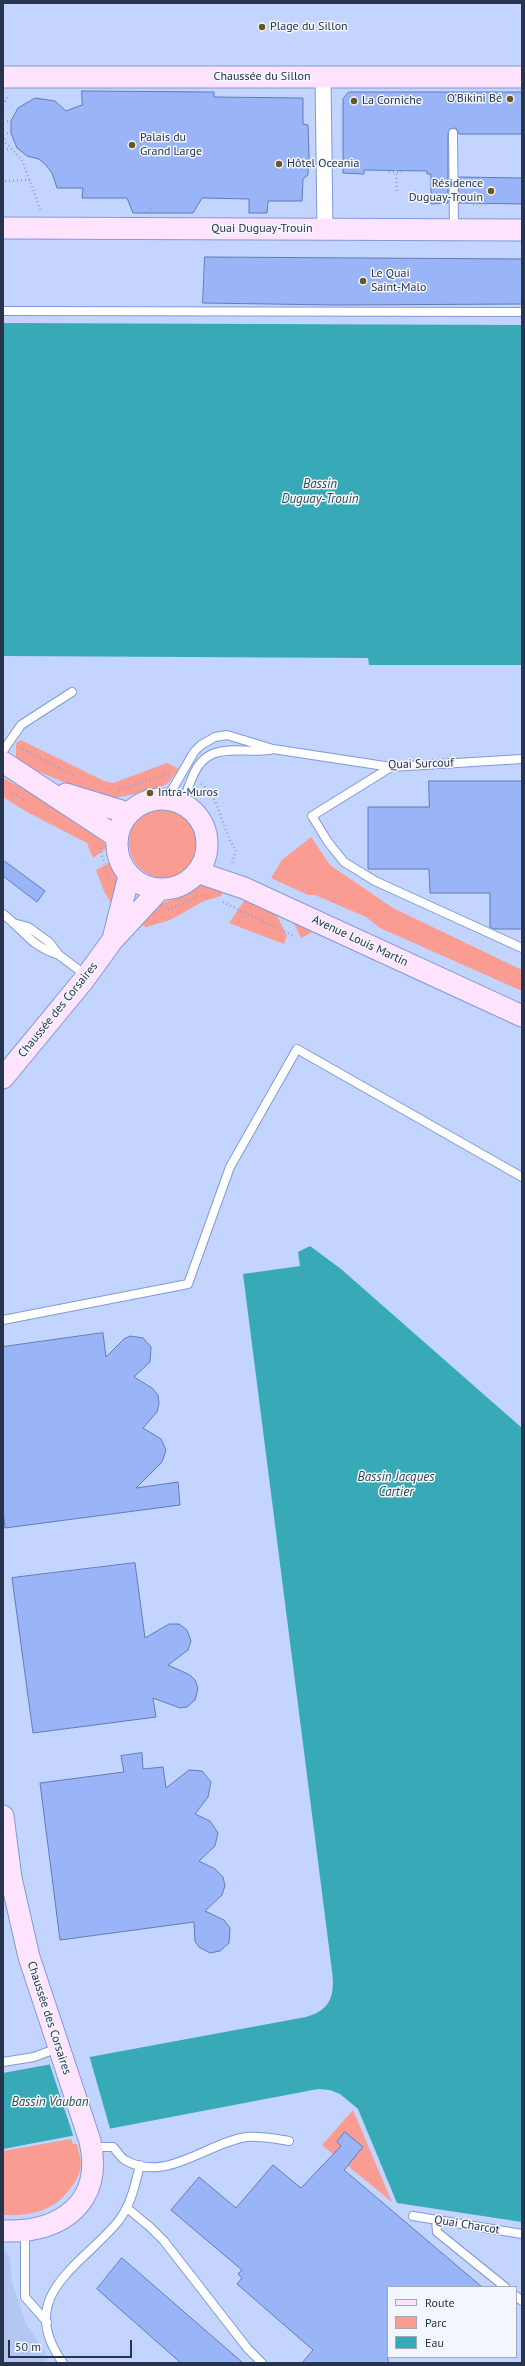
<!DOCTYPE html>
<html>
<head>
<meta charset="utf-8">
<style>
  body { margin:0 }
  #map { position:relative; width:525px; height:2366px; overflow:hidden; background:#c3d5fe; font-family:"PT Sans",sans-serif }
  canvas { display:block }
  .frame { position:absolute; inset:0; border:4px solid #28334e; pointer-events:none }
  .legend { position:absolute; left:387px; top:2286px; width:130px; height:72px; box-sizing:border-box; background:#f3f6fd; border:1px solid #a2a8b7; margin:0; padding:5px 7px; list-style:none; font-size:12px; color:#28334e }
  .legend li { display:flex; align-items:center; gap:8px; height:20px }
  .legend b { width:20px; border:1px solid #a2a8b7 }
  .scale { position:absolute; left:8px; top:2340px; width:124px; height:18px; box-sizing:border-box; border:2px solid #28334e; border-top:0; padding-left:5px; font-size:12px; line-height:14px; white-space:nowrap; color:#28334e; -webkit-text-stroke:3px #f3f6fd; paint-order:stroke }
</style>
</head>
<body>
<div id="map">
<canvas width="525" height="2366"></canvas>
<div class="frame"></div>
<ul class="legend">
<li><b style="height:5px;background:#ffe3ff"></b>Route</li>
<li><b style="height:11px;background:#fb9c92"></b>Parc</li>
<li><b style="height:11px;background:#38aab7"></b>Eau</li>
</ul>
<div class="scale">50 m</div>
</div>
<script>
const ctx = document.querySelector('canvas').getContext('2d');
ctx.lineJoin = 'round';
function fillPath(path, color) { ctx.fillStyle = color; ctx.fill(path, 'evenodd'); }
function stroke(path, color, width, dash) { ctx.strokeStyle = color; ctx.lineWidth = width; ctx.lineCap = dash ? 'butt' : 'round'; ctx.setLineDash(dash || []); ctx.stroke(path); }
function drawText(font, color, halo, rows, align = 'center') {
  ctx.font = font + ' "PT Sans",sans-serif'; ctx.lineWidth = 3; ctx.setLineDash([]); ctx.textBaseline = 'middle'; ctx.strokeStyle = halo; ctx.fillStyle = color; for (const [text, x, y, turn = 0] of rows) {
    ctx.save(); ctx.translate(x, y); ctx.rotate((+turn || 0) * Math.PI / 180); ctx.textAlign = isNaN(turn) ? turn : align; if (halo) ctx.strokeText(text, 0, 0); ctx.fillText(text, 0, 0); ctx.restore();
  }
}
fillPath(new Path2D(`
  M3,2249L10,2257L12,2282L26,2324L49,2358L44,2363H3Z`), '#b4c7f3');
fillPath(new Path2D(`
  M21,740L104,781L113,783L167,763L179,769L167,784L156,789L111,799L73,786L16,762V743Z
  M3,778L97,828L107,848L93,858L87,843L27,812L3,797Z
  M129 843a35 35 0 1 1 70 0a35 35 0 1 1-70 0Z
  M311,837L330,865L393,908L522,970V991L380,928L366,917L315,895H308L271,878L282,860Z
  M112,861L119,873L113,907L104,891L96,870Z
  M214,883L226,886L221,896L204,901L170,920L146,927L138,922L150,908L184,895L200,885Z
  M246,898L274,910L287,936L284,944L229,923Z
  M292,920L317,930L301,938Z
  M353,2110L392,2202L322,2145Z
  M71,2139L73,2144H77C78,2150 81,2159 81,2165C80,2174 75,2183 69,2190C53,2212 29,2216 3,2215V2151Z`), '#fb9c92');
fillPath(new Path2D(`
  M3,323L522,325V665H369L368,658L3,656Z
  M310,1246L341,1269L522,1428V2222L397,2203L358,2109L340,2094L330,2090L318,2089L3,2149V2073L306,2017C331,2010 335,1995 332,1971L243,1274L300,1266L298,1252Z`), '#38aab7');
fillPath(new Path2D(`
  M89,2055L111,2132L74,2138L49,2062Z`), '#c3d5fe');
const building = new Path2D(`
  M82,91L214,92V97L303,98V124L308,125L309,154L308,175L303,179L302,201H268L267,213H249V199L202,198L193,213H133L127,198H82L83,188H57L52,173L46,165L39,159L27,156L17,148L11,133V121L18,108L35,98L55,101L66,111L82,105Z
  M349,92H522V134H459L456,128L450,129L448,133V203L431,204V174H427V171L364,170V174L343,173V99Z
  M459,177L522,178V204L459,203Z
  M205,257L522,259V304L335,305L203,303Z
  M429,781H522V929H494L490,927V893H430L429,869H368V807H429Z
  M3,860L45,891L37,902L3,876Z
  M103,1333L106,1357L124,1339L130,1336L143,1338L151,1347L150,1362L134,1377L152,1388L158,1395L159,1403L157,1412L143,1428L161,1439L166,1450L162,1462L136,1488L178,1482L180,1505L5,1528L3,1510V1347Z
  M135,1563L145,1638L169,1624H179L187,1630L191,1641L188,1650L168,1665L190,1675L195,1680L198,1688L195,1700L187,1707L180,1708L153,1698L156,1717L33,1733L12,1578Z
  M142,1753L143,1769L163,1767L166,1788L189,1770L202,1771L211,1782L208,1797L195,1814L210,1821L218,1833L215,1846L199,1861L215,1869L223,1877L225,1886L222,1895L205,1911L224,1920L230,1928L229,1943L220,1951L210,1953L199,1947L195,1941L194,1922L60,1940L40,1783L124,1772L121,1756Z
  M345,2132L363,2147L344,2170L482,2287H388V2363H302L313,2350L237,2284L242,2278L238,2274L242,2270L171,2210L199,2177L236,2208L273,2165L301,2188L341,2146L337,2142Z
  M122,2258L243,2363H181L97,2289Z`);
fillPath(building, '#99b5f7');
stroke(building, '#617bb9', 1);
const lane = new Path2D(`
  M453,133L454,229
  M3,311L522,312
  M3,751L21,725L72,692
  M391,767L312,816L328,842L344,862L375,881L522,948
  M154,799L166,796L172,790L194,752L201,745L215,737L227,735L273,749L391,767L522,759
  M184,805C185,795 188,787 192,778C207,739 238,754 270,750
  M3,914C25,931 29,945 59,955
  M17,924L28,927L49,942L59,955L87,976
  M3,1320L188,1284L230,1167L297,1049L522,1177
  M3,2062L34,2057L58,2048
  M91,2147H113C117,2151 121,2158 125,2160C165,2184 208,2142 247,2137C261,2136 276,2139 289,2141
  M127,2208L150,2227L164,2241L248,2349L262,2363
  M413,2216L522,2234
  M436,2220L437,2232L505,2287
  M25,2231V2297L47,2322
  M516,2296L522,2301
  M63,2363C15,2297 79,2267 116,2224C130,2208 135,2186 140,2165`);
const street = new Path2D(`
  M323,77L325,229`);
const secondary = new Path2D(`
  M3,77H522
  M3,228L522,230
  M3,762L117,837
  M66,794L128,813
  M117 844a45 45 0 1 1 90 0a45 45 0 1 1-90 0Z
  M197,872L244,888L522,1016
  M114,935L129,876
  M3,1078L83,981L112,941L160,889
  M3,1816L11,1878L29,1957L90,2141C104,2203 61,2233 3,2231`);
stroke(lane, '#7f9ada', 10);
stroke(street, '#7f9ada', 17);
stroke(secondary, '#7f9ada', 23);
stroke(new Path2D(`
  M3,105L9,95
  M3,122L11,121
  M3,134L11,133
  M3,135L6,143L22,160L41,211
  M3,150L10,149
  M396,170L397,194
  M389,172H404
  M5,181L30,180
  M473,204H489
  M151,209L152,204
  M19,747L75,776
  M201,784C220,795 222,833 236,850L232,864
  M119,790L169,773
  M13,793L26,801
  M100,848L108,878
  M223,902L293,936
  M334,902L337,896
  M168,910L198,896L206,895`), '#93a3c8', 2.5, [1, 3]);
stroke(lane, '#fff', 8);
stroke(street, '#fff', 15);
stroke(secondary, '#ffe3ff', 21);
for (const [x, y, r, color] of [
  [262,27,4,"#6b5726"],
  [510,99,4,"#6b5726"],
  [354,101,4,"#6b5726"],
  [132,145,4,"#6b5726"],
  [279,164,4,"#6b5726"],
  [491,191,4,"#6b5726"],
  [363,281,4,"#6b5726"],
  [150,793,4,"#6b5726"]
]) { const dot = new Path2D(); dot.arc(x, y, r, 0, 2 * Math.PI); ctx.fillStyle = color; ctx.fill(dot); stroke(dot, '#f3f6fd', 1.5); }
drawText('12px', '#28334e', '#f3f6fd', [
  ["Plage du Sillon",270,27],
  ["O’Bikini Bé",502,99,"right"],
  ["La Corniche",362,101],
  ["Palais du",140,138],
  ["Grand Large",140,152],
  ["Hôtel Oceania",287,164],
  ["Résidence",483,184,"right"],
  ["Duguay-Trouin",483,198,"right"],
  ["Le Quai",371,274],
  ["Saint-Malo",371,288],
  ["Intra-Muros",158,793]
], 'left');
drawText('12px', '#28334e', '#f3f6fd', [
  ["Chaussée du Sillon",262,77],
  ["Quai Duguay-Trouin",262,229],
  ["Quai Surcouf",421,764,-2],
  ["Avenue Louis Martin",360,941,25],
  ["Chaussée des Corsaires",58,1010,-51],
  ["Chaussée des Corsaires",49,2018,72],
  ["Quai Charcot",467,2225,9]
]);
drawText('italic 13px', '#2c4e52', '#f3f6fd', [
  ["Bassin",320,484],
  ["Duguay-Trouin",320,499],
  ["Bassin Jacques",396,1477],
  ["Cartier",396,1492],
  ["Bassin Vauban",50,2102]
]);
</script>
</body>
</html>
